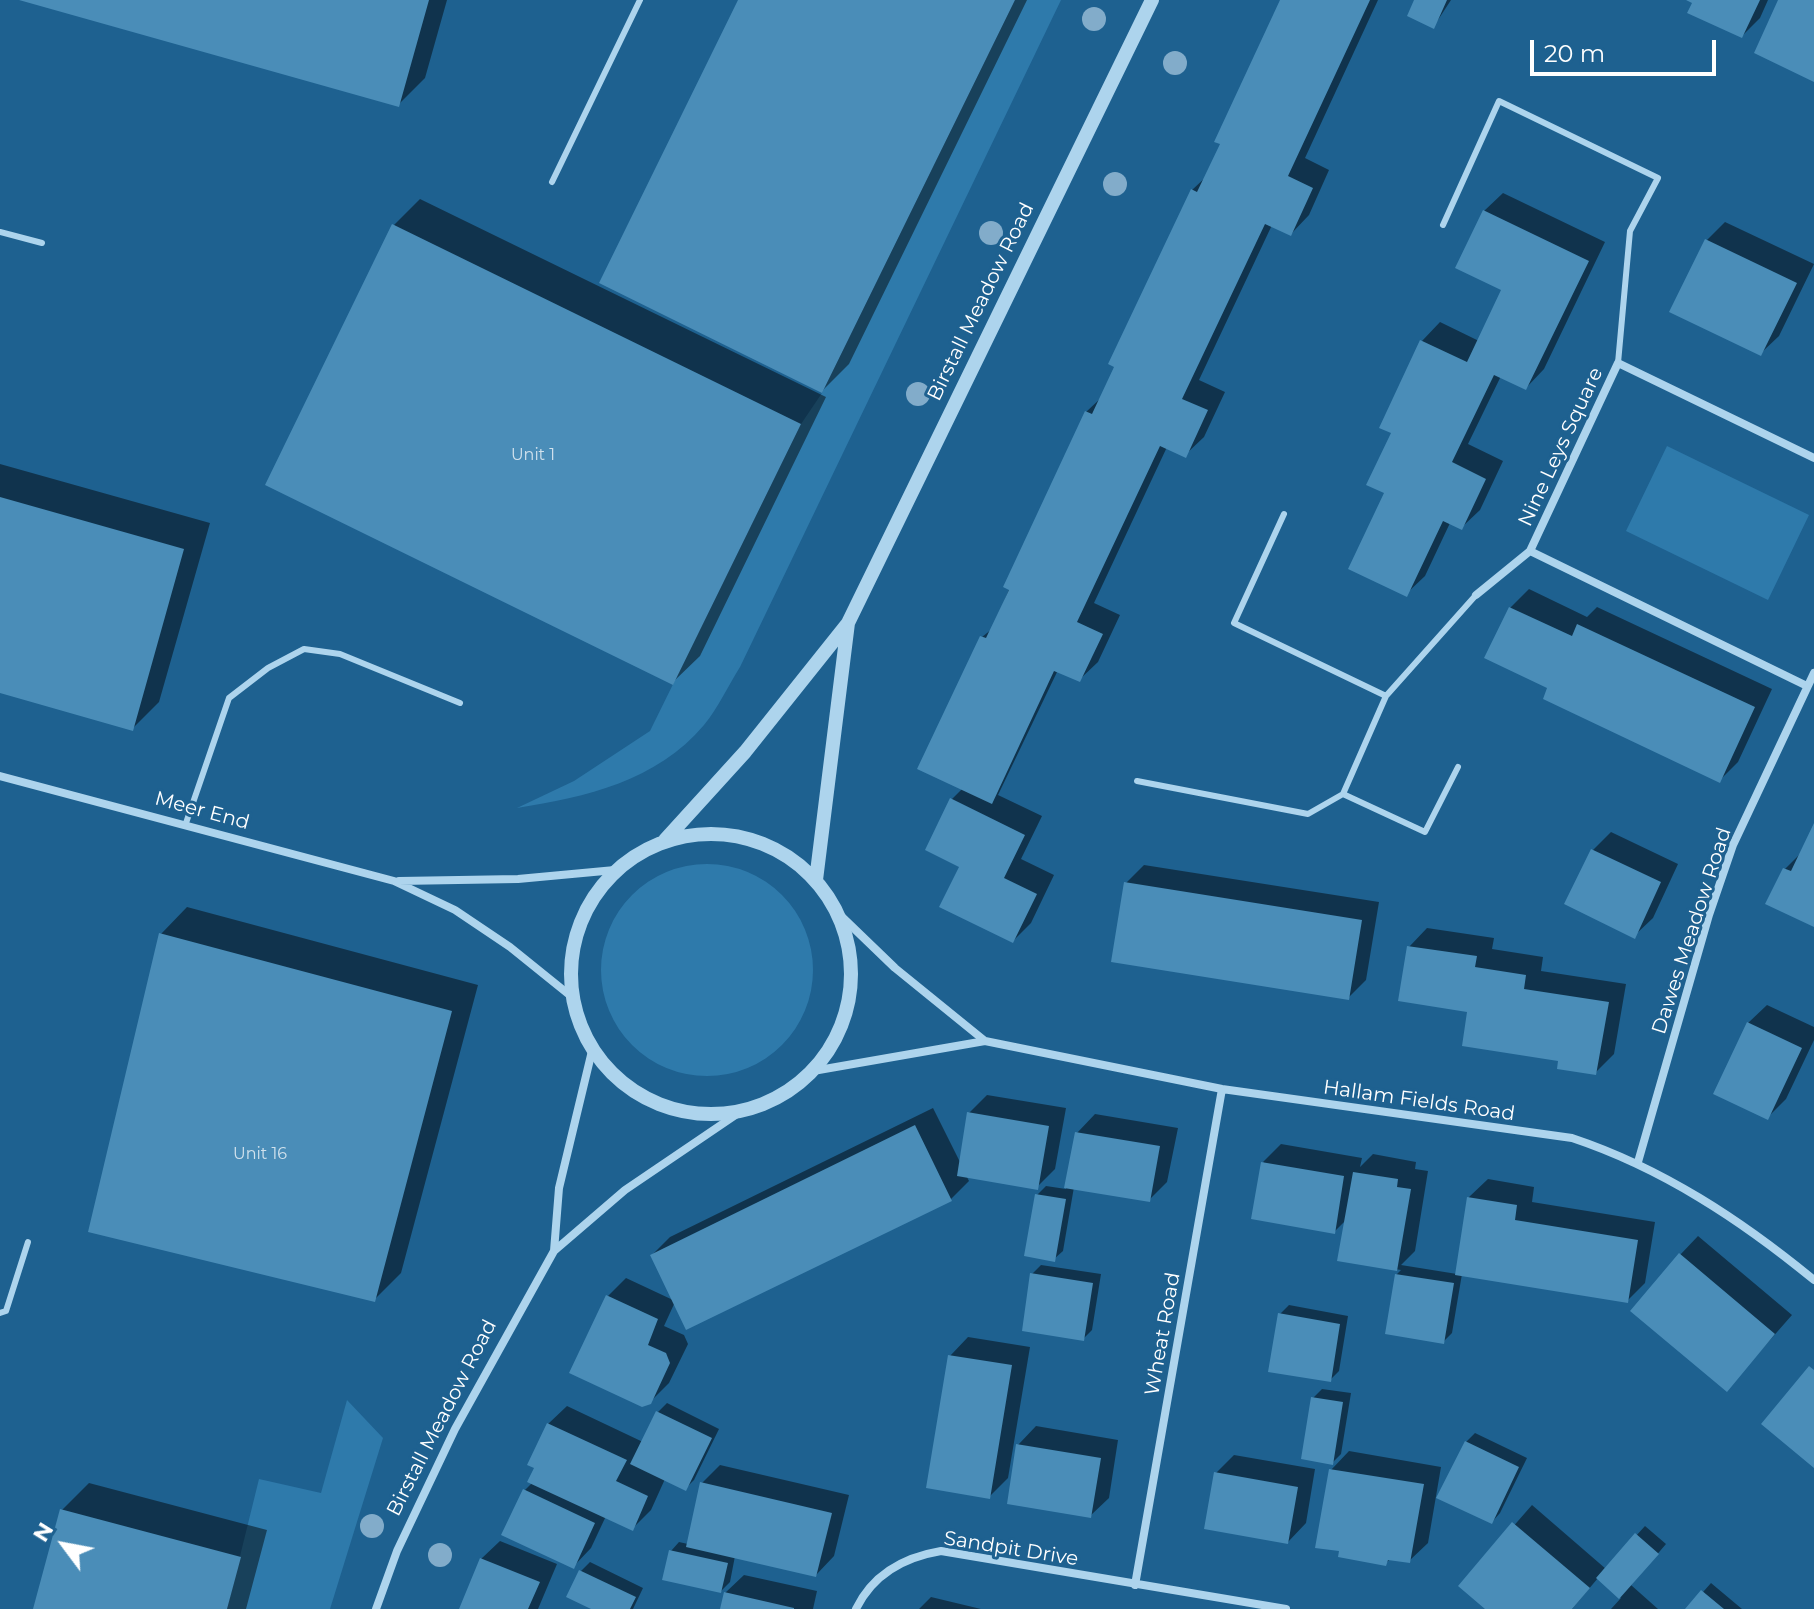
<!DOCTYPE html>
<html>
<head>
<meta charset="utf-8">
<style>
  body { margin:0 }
  #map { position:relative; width:1814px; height:1609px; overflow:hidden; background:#1e6190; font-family:Montserrat,sans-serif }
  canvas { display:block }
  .north { position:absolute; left:24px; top:1505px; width:80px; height:80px; -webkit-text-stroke:6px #1e6190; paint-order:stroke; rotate:302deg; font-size:22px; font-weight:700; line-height:32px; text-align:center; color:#fff }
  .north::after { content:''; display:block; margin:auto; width:28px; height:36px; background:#fff; clip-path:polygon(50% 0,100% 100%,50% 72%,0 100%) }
  .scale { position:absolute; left:1530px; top:40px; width:186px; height:36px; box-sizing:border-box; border:4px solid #fff; border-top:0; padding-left:10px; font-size:24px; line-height:28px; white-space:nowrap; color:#fff; -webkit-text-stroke:6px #1e6190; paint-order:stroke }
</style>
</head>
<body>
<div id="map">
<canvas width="1814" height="1609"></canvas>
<div class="north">N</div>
<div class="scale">20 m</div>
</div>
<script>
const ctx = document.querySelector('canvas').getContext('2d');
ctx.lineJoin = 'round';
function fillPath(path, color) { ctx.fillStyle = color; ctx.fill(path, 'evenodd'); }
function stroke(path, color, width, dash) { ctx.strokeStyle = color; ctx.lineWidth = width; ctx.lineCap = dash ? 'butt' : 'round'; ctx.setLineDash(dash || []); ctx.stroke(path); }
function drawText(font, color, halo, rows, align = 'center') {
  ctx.font = font + ' Montserrat,sans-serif'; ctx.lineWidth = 6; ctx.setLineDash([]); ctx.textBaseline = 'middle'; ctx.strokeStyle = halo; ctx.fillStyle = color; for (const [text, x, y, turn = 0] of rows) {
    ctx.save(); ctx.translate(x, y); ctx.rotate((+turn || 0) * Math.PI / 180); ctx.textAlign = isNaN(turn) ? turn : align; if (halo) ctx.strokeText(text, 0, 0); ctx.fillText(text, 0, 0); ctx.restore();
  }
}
fillPath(new Path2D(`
  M1015,0H1061L740,667C728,686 718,708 704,725C657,781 586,797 517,808L574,781L650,731L801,424L822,393Z
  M1667,446L1809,515L1768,600L1626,531Z
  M601 970a106 106 0 1 1 212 0a106 106 0 1 1-212 0Z
  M347,1400L383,1438L330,1609H227L259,1479L321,1493Z`), '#2e7aab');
fillPath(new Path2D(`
  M24,0H447L425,78L398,105Z
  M740,0H1027L849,364L822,391Z
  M1282,0H1378L1305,158L1329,170L1309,215L1291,234L1272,225L1199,380L1225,392L1204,437L1185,455L1167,447L1094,603L1120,615L1098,662L1079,680L1058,670L998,795L1042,816L1021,859L1054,875L1031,923L1013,941L962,866L951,800L963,788L982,637L992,629L1086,412L1102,397L1192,190L1208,175Z
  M1416,0H1451L1434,26Z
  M1691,0H1768L1760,18L1742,36Z
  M1503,193L1605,242L1544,369L1526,388L1501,376L1468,444L1503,461L1480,510L1461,528L1450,523L1425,576L1406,594L1386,492L1394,432L1381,427L1422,341L1440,322L1479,341L1504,289L1484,211Z
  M420,199L826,397L700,656L673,682L394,225Z
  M1725,222L1814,264L1779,336L1760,354L1707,240Z
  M0,464L210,523L159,702L132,729L0,691Z
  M1529,589L1587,617L1597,607L1772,689L1738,762L1720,780L1550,687L1510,608Z
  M1814,828V925L1785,869L1803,851Z
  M1611,832L1678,864L1653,918L1634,936L1593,850Z
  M1144,865L1379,902L1366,980L1348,998L1126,883Z
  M187,907L478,985L401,1273L374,1300L161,934Z
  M1427,928L1494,938L1492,949L1543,957L1541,971L1626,984L1614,1054L1595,1073L1561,1059L1470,1011L1409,947Z
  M1767,1005L1814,1027V1040L1786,1099L1768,1117L1748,1023Z
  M987,1095L1066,1108L1055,1169L1037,1187L966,1175L969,1181L951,1199L675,1302L664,1326L684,1335L688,1344L669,1383L650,1402L607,1297L626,1278L673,1300L652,1255L670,1237L933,1108L961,1164L969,1113Z
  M1095,1114L1178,1128L1167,1182L1149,1200L1074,1187L1063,1251L1054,1259L1037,1195L1046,1186L1066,1189L1077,1133Z
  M1281,1144L1362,1158L1360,1167L1373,1154L1416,1162L1415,1169L1428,1171L1415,1251L1401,1265L1457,1274L1469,1197L1488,1179L1534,1187L1532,1202L1655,1222L1645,1283L1627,1301L1462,1274L1452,1333L1443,1342L1396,1275L1401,1270L1340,1260L1347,1219L1334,1232L1263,1162Z
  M1698,1236L1792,1315L1727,1389L1680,1255Z
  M1041,1265L1101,1274L1092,1330L1083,1339L1032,1274Z
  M1289,1305L1348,1316L1339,1371L1330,1380L1280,1314Z
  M968,1337L1030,1347L1008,1478L990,1496L950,1356Z
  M1322,1389L1351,1393L1341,1454L1332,1463L1313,1398Z
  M667,1403L719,1429L694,1480L686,1488L665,1479L651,1510L633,1528L606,1516L591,1548L573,1567L525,1490L533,1482L548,1424L567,1406L643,1442L658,1412Z
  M1036,1426L1118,1440L1109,1498L1090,1516L1018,1445Z
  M1475,1433L1527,1458L1500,1513L1492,1522L1466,1442Z
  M1349,1451L1441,1467L1428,1543L1409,1561L1391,1558L1386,1563L1331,1470Z
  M1234,1455L1315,1469L1306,1523L1288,1542L1216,1473Z
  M720,1465L849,1495L834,1556L816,1575L735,1556L730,1582L721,1591L671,1551L679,1542L688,1544L702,1483Z
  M89,1483L267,1530L246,1609H36L62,1510Z
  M1532,1505L1606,1569L1645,1526L1666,1544L1631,1585L1658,1609H1611L1621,1598L1598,1578L1572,1609H1488L1461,1586Z
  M500,1541L557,1564L538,1609H461L481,1559Z
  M590,1562L643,1588L633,1609H596L569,1596L581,1571Z
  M744,1575L817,1591L813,1609H722L725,1593Z
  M1711,1583L1742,1609H1688Z
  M931,1597L981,1609H919Z`), '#0007');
fillPath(new Path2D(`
  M19,0H429L399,107Z
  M738,0H1015L822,393L599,283Z
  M1280,0H1370L1288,176L1313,188L1291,236L1265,224L1182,399L1208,410L1186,458L1160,446L1077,622L1103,634L1080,682L1054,671L992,804L917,769L980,636L986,638L1009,590L1003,587L1085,411L1092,414L1114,367L1108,364L1191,189L1197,192L1220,144L1214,142Z
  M1414,0H1447L1434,29L1407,16Z
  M1686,0H1760L1742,38L1687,13L1692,3Z
  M1778,0H1814V82L1754,53Z
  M1483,210L1589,261L1526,390L1494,375L1452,462L1486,479L1462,530L1443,521L1407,597L1348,569L1384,493L1366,485L1391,433L1379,428L1420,340L1467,362L1501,290L1455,268Z
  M392,224L801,424L673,685L265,485Z
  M1705,239L1797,283L1761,356L1669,312Z
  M0,497L184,549L133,731L0,693Z
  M1509,607L1572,636L1577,624L1755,707L1720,783L1543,699L1547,688L1484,658Z
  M950,798L1025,835L1004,878L1037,894L1013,943L939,907L959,867L925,850Z
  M1814,823V927L1765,904L1783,868L1791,871Z
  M1591,849L1661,882L1635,939L1564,904Z
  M1124,882L1362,920L1349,1000L1111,962Z
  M159,933L452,1011L375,1302L88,1232Z
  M1407,946L1477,956L1475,967L1526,975L1524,989L1609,1002L1596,1075L1557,1069L1558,1061L1462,1046L1467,1012L1398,1001Z
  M1747,1022L1802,1048L1768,1120L1713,1094Z
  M967,1112L1049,1126L1038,1190L957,1176Z
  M915,1125L952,1201L686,1330L650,1255Z
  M1075,1132L1160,1146L1150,1202L1064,1188Z
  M1261,1162L1344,1176L1335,1234L1251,1219Z
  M1353,1172L1398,1179L1397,1187L1411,1189L1397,1271L1337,1261Z
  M1035,1194L1066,1199L1055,1262L1024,1256Z
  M1467,1197L1517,1205L1515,1220L1638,1240L1628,1303L1455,1275Z
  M1679,1253L1775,1334L1727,1392L1630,1311Z
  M1030,1273L1093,1283L1084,1341L1022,1331Z
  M1395,1274L1454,1283L1444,1344L1385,1334Z
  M606,1295L658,1319L648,1345L666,1353L670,1363L651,1404L642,1407L569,1373Z
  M1278,1313L1340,1324L1331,1382L1268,1372Z
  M948,1355L1012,1365L990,1499L926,1488Z
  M1809,1366L1814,1370V1468L1761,1424Z
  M1311,1397L1343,1402L1333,1465L1301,1459Z
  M656,1411L712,1438L686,1491L630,1464Z
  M547,1423L627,1460L616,1481L648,1496L633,1531L527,1482L534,1468L527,1465Z
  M1465,1441L1519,1467L1492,1524L1436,1498Z
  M1016,1444L1101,1458L1091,1518L1007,1504Z
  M1329,1469L1424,1484L1410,1563L1388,1560L1386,1566L1338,1557L1339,1551L1315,1548Z
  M1214,1472L1298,1487L1288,1544L1204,1529Z
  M700,1482L832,1513L816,1577L686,1547Z
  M523,1489L595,1523L574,1569L501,1535Z
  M60,1509L241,1557L227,1609H33Z
  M1512,1522L1590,1588L1572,1609H1485L1458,1586Z
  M1635,1533L1659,1554L1619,1599L1596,1578Z
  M669,1550L728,1563L721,1593L662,1580Z
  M480,1558L540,1582L528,1609H459Z
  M579,1570L636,1597L630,1609H591L566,1597Z
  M1701,1590L1724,1609H1685Z
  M724,1592L794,1608V1609H720Z`), '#4a8db8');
stroke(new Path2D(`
  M552,182L640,0
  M1443,225L1499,101L1658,178L1630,231L1618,363
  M0,232L42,243
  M1284,514L1234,623L1386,696L1476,595
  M1137,781L1308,814L1343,794L1386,696
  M1343,794L1425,832L1458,767
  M186,823L229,698L268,668L304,649L340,654L460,703
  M0,1313L6,1311L28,1242`), '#add4ed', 6);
stroke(new Path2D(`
  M1476,595L1530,551
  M1807,686L1530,551L1618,363L1814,458
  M0,776L394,881L455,910L510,947L572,997
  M399,881L518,879L615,870
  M840,915L895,968L985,1041
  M813,1071L985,1041L1222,1089L1572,1138C1662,1168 1741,1220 1814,1280
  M1638,1162L1709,915L1733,845L1814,673
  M554,1251L559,1188L592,1051
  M1135,1585L1222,1089
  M376,1609L397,1551L455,1429L554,1251L625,1190L740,1112
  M856,1609C873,1574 905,1557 941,1551L1286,1609`), '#add4ed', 8);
stroke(new Path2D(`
  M571 974a140 140 0 1 1 280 0a140 140 0 1 1-280 0Z
  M665,840L745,752L848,623L1152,0
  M816,880L848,623`), '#add4ed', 14);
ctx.fillStyle = '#82acca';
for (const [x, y] of [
  [1094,19],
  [1175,63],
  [1115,184],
  [991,233],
  [918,394],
  [372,1526],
  [440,1555]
]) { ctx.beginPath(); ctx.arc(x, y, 12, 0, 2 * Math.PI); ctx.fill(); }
drawText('16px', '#d2e2ed', null, [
  ["Unit 1",533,455],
  ["Unit 16",260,1154]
]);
drawText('20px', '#fff', '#1e6190', [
  ["Birstall Meadow Road",981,302,-64],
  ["Nine Leys Square",1561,447,-65],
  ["Meer End",202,811,15],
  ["Dawes Meadow Road",1692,931,-72],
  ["Hallam Fields Road",1419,1101,8],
  ["Wheat Road",1163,1334,-80],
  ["Birstall Meadow Road",442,1418,-63],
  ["Sandpit Drive",1011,1549,9]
]);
</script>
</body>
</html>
